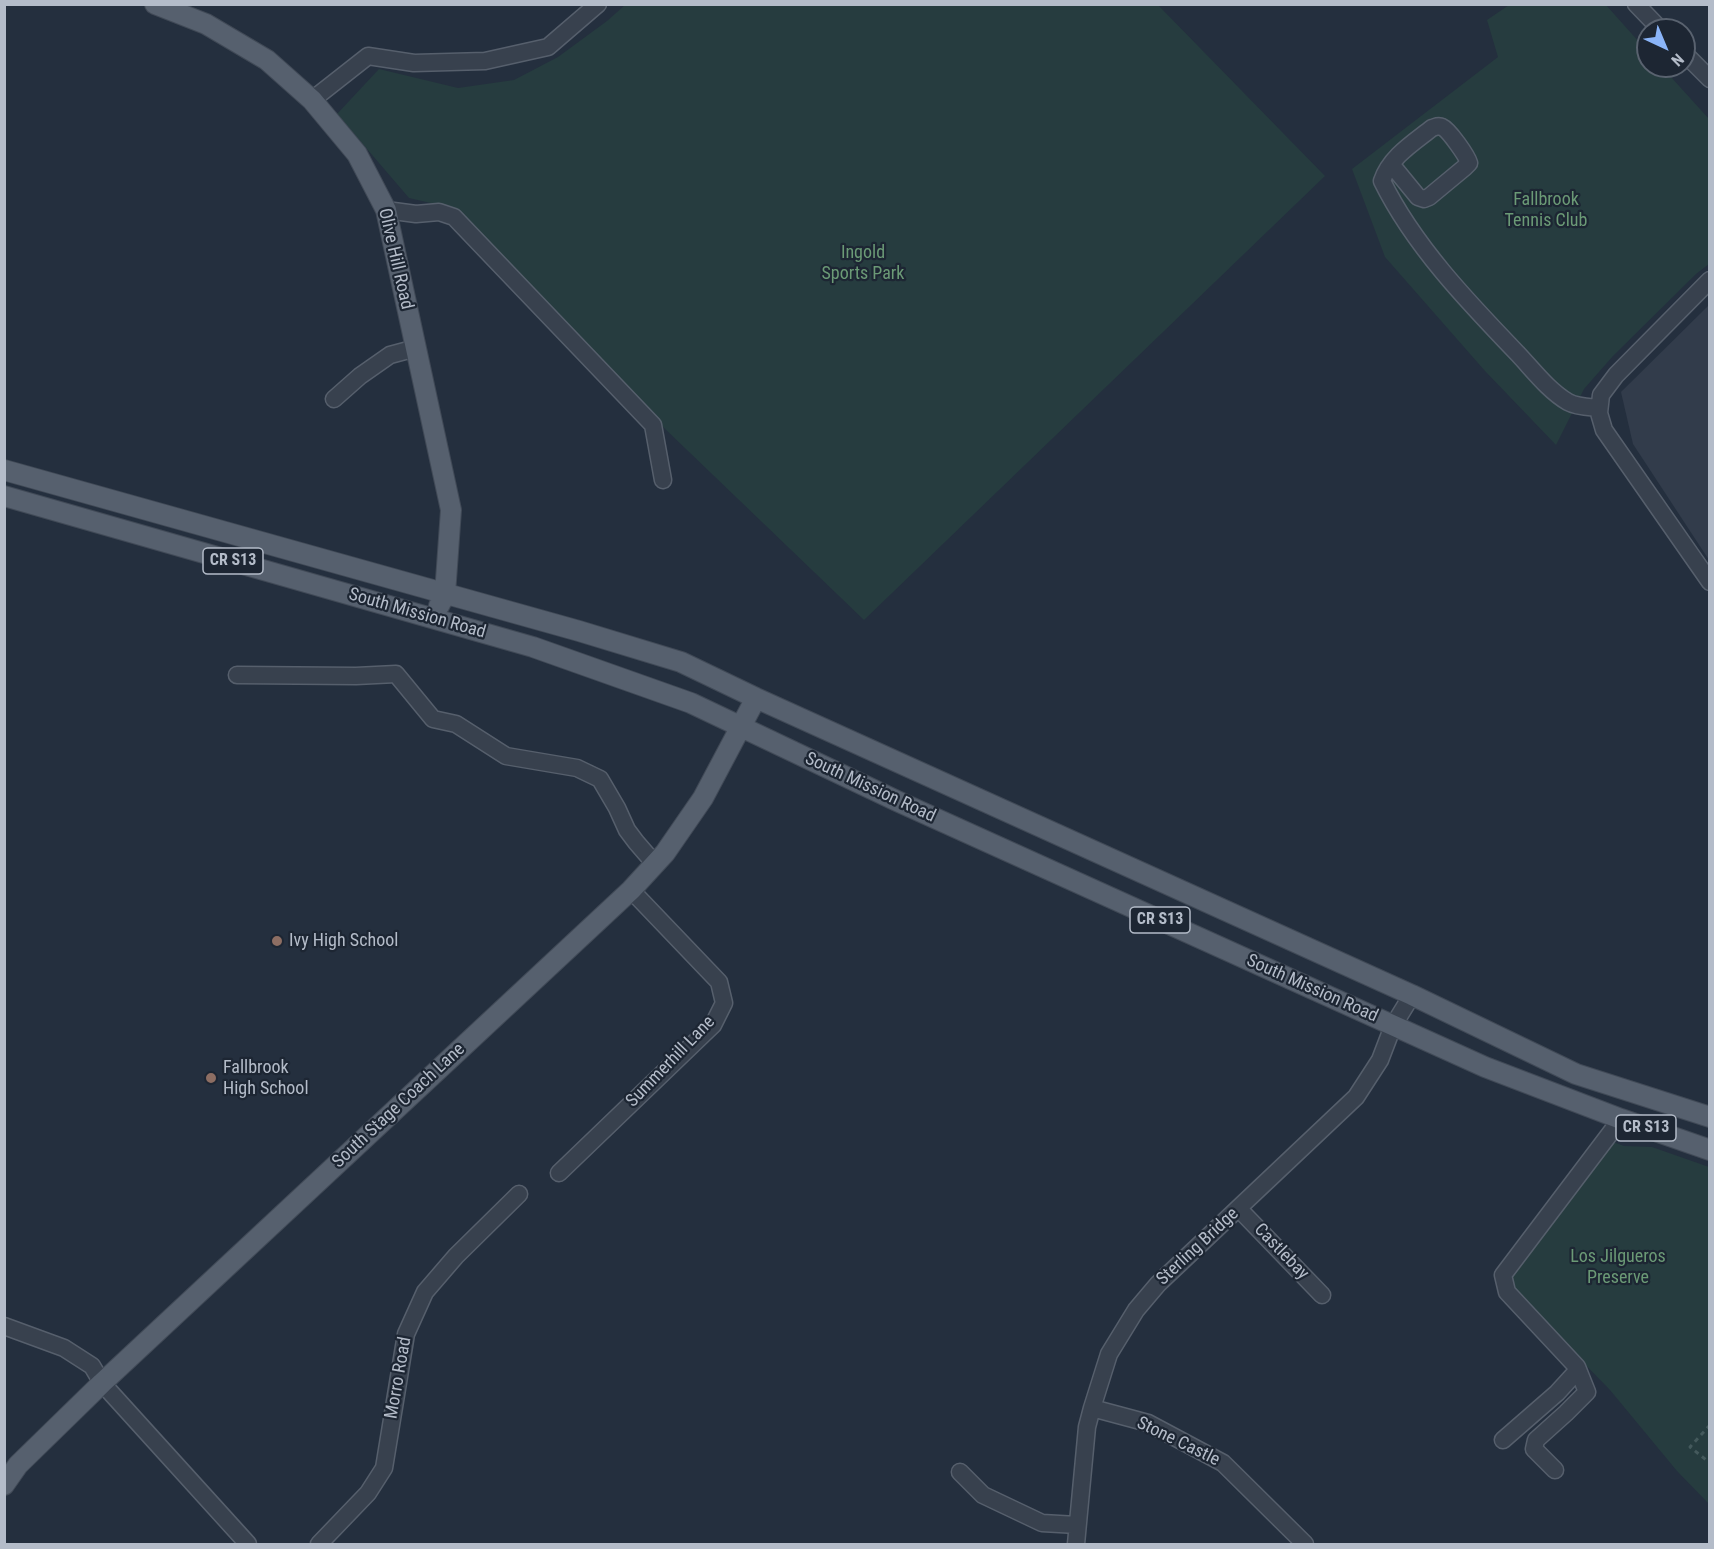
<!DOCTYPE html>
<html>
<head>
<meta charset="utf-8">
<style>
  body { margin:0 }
  #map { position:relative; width:1714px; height:1549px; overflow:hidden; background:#242f3e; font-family:"Roboto Condensed",sans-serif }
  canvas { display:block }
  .frame { position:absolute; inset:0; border:6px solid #b4bcc9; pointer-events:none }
  .north { position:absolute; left:1636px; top:18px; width:60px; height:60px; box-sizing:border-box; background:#1d2633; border:2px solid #59626f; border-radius:50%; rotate:136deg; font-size:16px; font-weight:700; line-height:24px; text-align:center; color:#b4bcc9 }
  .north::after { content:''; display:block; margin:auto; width:21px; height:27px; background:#8ab4f8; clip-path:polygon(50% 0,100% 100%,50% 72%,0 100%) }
</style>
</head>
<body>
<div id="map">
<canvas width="1714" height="1549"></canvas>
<div class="frame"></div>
<div class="north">N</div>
</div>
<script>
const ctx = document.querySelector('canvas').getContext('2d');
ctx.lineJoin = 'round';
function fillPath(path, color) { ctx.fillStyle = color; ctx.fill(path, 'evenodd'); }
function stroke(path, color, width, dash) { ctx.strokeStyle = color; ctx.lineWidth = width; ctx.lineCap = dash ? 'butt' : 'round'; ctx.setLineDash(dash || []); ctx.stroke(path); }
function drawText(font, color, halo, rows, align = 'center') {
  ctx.font = font + ' "Roboto Condensed",sans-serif'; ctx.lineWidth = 4.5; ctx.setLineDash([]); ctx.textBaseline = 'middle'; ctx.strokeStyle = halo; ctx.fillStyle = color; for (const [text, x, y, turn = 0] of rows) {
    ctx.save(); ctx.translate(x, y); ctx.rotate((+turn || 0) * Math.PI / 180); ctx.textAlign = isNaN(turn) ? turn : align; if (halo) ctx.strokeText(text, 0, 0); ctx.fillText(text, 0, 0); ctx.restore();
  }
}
fillPath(new Path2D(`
  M1709,305V560L1633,444L1621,392Z`), '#323c4b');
fillPath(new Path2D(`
  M625,5H1158L1325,176L864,620L662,426L448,207L409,198L337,114L379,69L458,88L514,80L558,57L607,21Z
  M1509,5H1606L1648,52V66H1661L1709,119V264L1696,274L1613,356L1584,389L1556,445L1485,371L1385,257L1352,169L1498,57L1487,20Z
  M1600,1137L1624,1146L1652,1147L1709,1167V1504L1677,1471L1610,1390L1495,1272L1530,1236Z`), '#263c3f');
const minor = new Path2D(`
  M1636,4L1661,30
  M1684,53L1710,79
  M312,100L368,56L414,63L485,61L548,47L598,4
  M1391,164L1418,197L1424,199L1429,197L1464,168L1469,163C1467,156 1449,130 1442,127C1438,125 1436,127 1432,128C1413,143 1390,157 1382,181C1414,246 1468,302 1518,354C1533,370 1549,391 1568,402C1577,407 1589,407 1599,408
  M386,210L416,214L439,212L454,217L653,425L663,480
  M1710,280L1616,375L1601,395L1599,413L1604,430L1710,582
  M334,399L360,376L390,355L416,348
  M237,675L356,676L396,674L433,719L456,724L506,756L577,768L600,779L617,808L627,830L636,842L655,864
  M559,1173L713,1025L724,1003L719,982L631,890
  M1239,1209L1322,1295
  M4,1326L64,1348L92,1366L102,1383L248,1544
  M1092,1408L1148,1423L1223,1463L1305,1544
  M1503,1440L1557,1393L1578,1370
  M1555,1470L1534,1449L1536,1440L1566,1413L1587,1392L1577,1367L1507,1292L1503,1275L1621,1119
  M960,1472L983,1495L1042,1523L1077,1525
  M319,1544L368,1493L384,1468L406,1334L425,1292L456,1256L519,1194
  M1076,1544L1087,1427L1092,1408L1109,1354L1136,1310L1158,1284L1356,1097L1380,1060L1393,1026L1412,995`);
const major = new Path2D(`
  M155,4L206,24L267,60L312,100L357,154L386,210L451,510L445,594L439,606
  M4,470L579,631L681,662L756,698L1412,995L1576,1074L1710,1117
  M4,496L533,647L691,703L897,801L1485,1067L1621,1119L1710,1150
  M4,1485L18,1465L102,1383L631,890L665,853L703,798L756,698`);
stroke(minor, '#565f6c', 19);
stroke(major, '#414a57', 22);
stroke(new Path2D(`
  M1710,1425L1690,1447L1710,1463`), '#44595c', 3, [4.5, 4.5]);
stroke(minor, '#38414e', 16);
stroke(major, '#56606e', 20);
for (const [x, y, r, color] of [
  [277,941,6,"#8d6e63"],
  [211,1078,6,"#8d6e63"]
]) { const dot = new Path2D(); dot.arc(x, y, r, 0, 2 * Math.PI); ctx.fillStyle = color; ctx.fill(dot); stroke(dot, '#1d2633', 2); }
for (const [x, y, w] of [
  [233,561,60],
  [1160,920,60],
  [1646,1128,60]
]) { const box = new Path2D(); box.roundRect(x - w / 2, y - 13, w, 26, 4.5); ctx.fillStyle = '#1d2633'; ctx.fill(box); stroke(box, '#b4bcc9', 1.5); }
drawText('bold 16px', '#b4bcc9', null, [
  ["CR S13",233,561],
  ["CR S13",1160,920],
  ["CR S13",1646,1128]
]);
drawText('18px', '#6b9a76', '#1d2633', [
  ["Fallbrook",1546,200],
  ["Tennis Club",1546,221],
  ["Ingold",863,253],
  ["Sports Park",863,274],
  ["Los Jilgueros",1618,1257],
  ["Preserve",1618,1278]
]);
drawText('18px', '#b4bcc9', '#1d2633', [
  ["Olive Hill Road",395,259,77],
  ["South Mission Road",417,614,16],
  ["South Mission Road",870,788,25],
  ["South Mission Road",1312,989,24],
  ["Summerhill Lane",671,1062,-46],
  ["South Stage Coach Lane",399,1106,-43],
  ["Sterling Bridge",1198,1247,-43],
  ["Castlebay",1281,1252,46],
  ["Morro Road",399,1378,-80],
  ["Stone Castle",1178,1442,26]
]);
drawText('18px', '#b4bcc9', '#1d2633', [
  ["Ivy High School",289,941],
  ["Fallbrook",223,1068],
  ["High School",223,1089]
], 'left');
</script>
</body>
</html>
